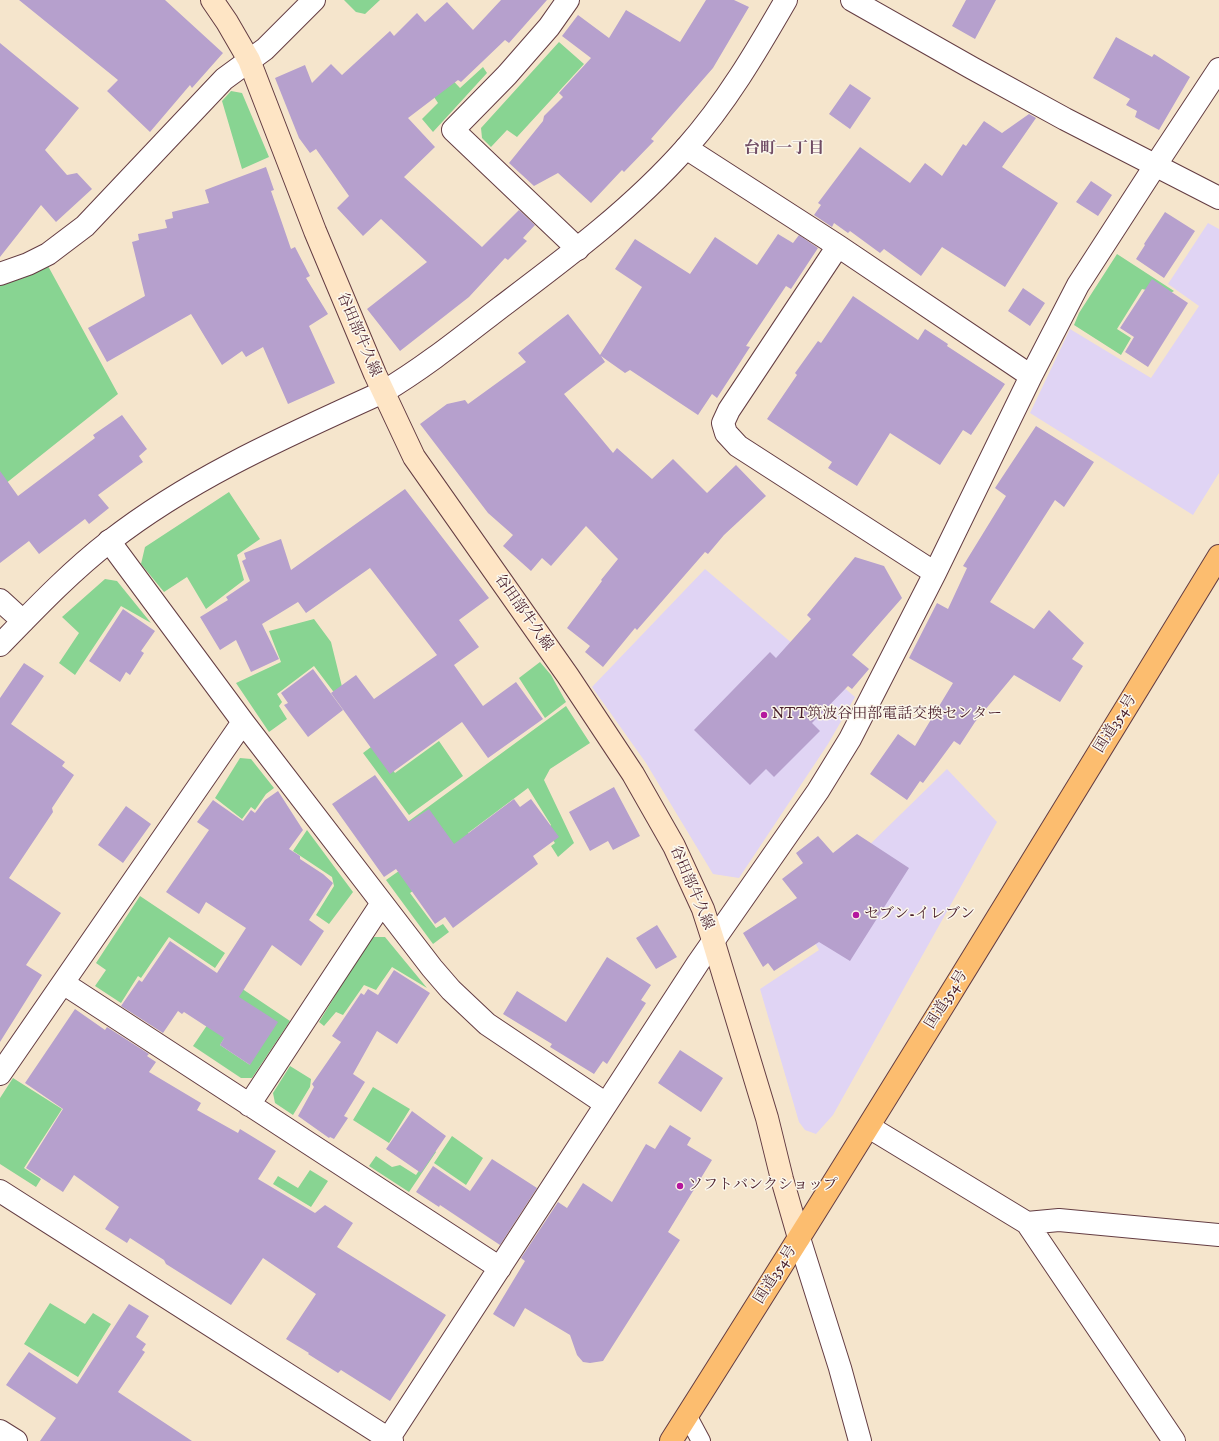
<!DOCTYPE html>
<html>
<head>
<meta charset="utf-8">
<style>
  body { margin:0 }
  canvas { display:block; background:#f5e5cc }
</style>
</head>
<body>
<canvas width="1219" height="1441"></canvas>
<script>
const ctx = document.querySelector('canvas').getContext('2d');
ctx.lineJoin = 'round';
function fillPath(path, color) { ctx.fillStyle = color; ctx.fill(path, 'evenodd'); }
function stroke(path, color, width, dash) { ctx.strokeStyle = color; ctx.lineWidth = width; ctx.lineCap = dash ? 'butt' : 'round'; ctx.setLineDash(dash || []); ctx.stroke(path); }
function drawText(font, color, halo, rows, align = 'center') {
  ctx.font = font + ' "IM FELL DW Pica","Noto Serif JP",serif'; ctx.lineWidth = 3; ctx.setLineDash([]); ctx.textBaseline = 'middle'; ctx.strokeStyle = halo; ctx.fillStyle = color; for (const [text, x, y, turn = 0] of rows) {
    ctx.save(); ctx.translate(x, y); ctx.rotate((+turn || 0) * Math.PI / 180); ctx.textAlign = isNaN(turn) ? turn : align; if (halo) ctx.strokeText(text, 0, 0); ctx.fillText(text, 0, 0); ctx.restore();
  }
}
fillPath(new Path2D(`
  M1208,223L1219,229V473L1193,515L1030,413L1070,329L1151,378L1199,306L1168,284Z
  M705,569L855,697L828,744L739,878L713,874L646,763L592,687Z
  M947,769L997,822L833,1115L816,1134L805,1130L799,1122L760,989L819,950L793,905L857,857Z`), '#e0d4f4');
fillPath(new Path2D(`
  M344,0H380L365,14L356,12Z
  M559,42L584,64L517,137L507,130L491,147L482,138L481,128Z
  M483,67L487,73L433,132L422,119L438,103L434,97L446,73L460,88Z
  M231,91L242,93L269,157L242,169L222,101Z
  M1117,254L1174,291L1167,295L1142,289L1117,329L1131,338L1121,355L1074,325L1079,313Z
  M48,266L118,394L0,488V285Z
  M229,492L260,539L237,555L244,580L206,609L187,577L164,592L141,564L145,547Z
  M105,579L117,581L151,623L121,606L75,675L59,663L79,633L62,617Z
  M314,619L331,642L348,711L314,666L277,694L282,702L279,706L287,719L269,732L236,683L281,662L269,631Z
  M540,662L551,675L566,702L545,718L519,678Z
  M566,706L590,743L550,769L544,780L574,843L558,857L551,846L555,843L546,831L551,825L528,788L468,833L483,855L423,884L410,893L436,928L443,924L449,932L433,944L386,880L416,859L398,829Z
  M439,741L463,776L409,815L363,753L375,744L395,773Z
  M240,758L251,759L274,788L266,794L255,810L251,807L242,819L215,798Z
  M307,830L353,892L329,924L316,915L334,886L332,877L293,851Z
  M140,896L225,953L215,968L169,937L141,978L138,976L121,1003L95,986L106,970L96,963Z
  M371,937H385L427,988L392,967L376,990L364,985L343,1015L336,1012L324,1026L319,1022Z
  M235,984L290,1021L252,1078H241L193,1046ZM230,1029L250,1065L220,1045Z
  M290,1066L311,1079L310,1087L293,1115L275,1103L273,1093Z
  M13,1078L62,1109L24,1168L41,1179L36,1187L0,1164V1098Z
  M373,1087L410,1109L389,1143L353,1120Z
  M452,1136L483,1158L466,1185L434,1163Z
  M433,1149L436,1152L409,1192L369,1166L376,1156L392,1167L400,1165L416,1175Z
  M310,1170L328,1181L311,1207L273,1184L278,1176L298,1188Z
  M50,1303L85,1324L93,1313L111,1324L78,1377L24,1344Z`), '#88d492');
fillPath(new Path2D(`
  M19,0H165L223,53L192,88L190,85L150,132L107,91L118,80Z
  M501,0H547L509,43L505,40L461,82L458,80L408,118L435,147L404,177L482,247L519,210L535,225L523,238L527,241L508,260L505,258L469,297L400,351L367,309L427,262L381,219L363,236L337,208L349,196L316,149L310,153L299,138L275,78L305,65L312,83L331,64L342,75L390,31L394,36L417,13L425,22L447,2L473,30Z
  M706,0H734L749,7L713,68L651,139L654,141L624,172L622,170L591,203L558,173L534,186L509,163L543,121L544,116L563,97L559,93L591,58L562,36L578,15L609,38L626,10L680,42Z
  M966,0H996L975,39L952,26Z
  M1116,37L1152,57L1154,54L1190,77L1159,130L1135,117L1137,111L1126,105L1130,99L1093,78Z
  M0,43L79,108L45,150L67,175L77,173L92,189L56,222L41,205L0,257Z
  M850,84L871,98L850,129L829,114Z
  M1029,114L1036,118L1002,167L1058,203L1005,287L942,247L921,276L884,249L880,253L850,231L848,233L834,223L832,227L814,215L821,205L818,203L860,147L910,183L925,163L942,176L963,144L966,146L984,121L1002,133Z
  M266,167L274,190L271,191L291,249L295,247L310,276L306,278L328,314L309,326L335,383L288,404L263,347L246,357L242,351L222,365L191,314L107,362L88,328L145,296L132,242L139,240L138,234L167,228L165,220L173,218L172,212L209,203L205,190Z
  M1091,181L1112,195L1098,216L1076,202Z
  M1165,212L1195,231L1164,278L1136,259L1145,245L1144,244Z
  M778,234L793,243L799,235L818,248L791,289L786,286L746,346L750,347L717,398L712,394L698,415L630,370L625,373L601,356L605,362L564,394L613,453L617,448L652,479L673,459L707,493L736,465L766,496L724,535L708,554L705,552L637,630L635,628L603,667L585,652L590,646L567,628L602,581L601,580L618,559L586,526L551,566L542,558L531,571L503,546L513,535L488,513L420,424L447,404L465,400L468,404L526,362L518,353L568,314L600,355L642,287L615,269L635,239L690,274L715,237L757,265Z
  M1152,279L1188,303L1148,367L1125,352L1134,337L1120,328Z
  M1023,288L1045,303L1030,326L1008,311Z
  M853,296L918,340L925,329L948,344L947,346L1005,384L971,435L963,430L940,465L890,433L857,486L828,468L832,462L767,419L797,375L795,373L818,341L821,343Z
  M122,415L147,449L139,456L143,462L98,495L109,508L89,524L85,519L39,554L29,541L0,563V471L18,496L95,438L93,435Z
  M1036,426L1094,462L1064,507L1055,500L990,602L1034,629L1049,610L1084,643L1072,659L1083,666L1060,702L1014,675L975,722L960,745L954,741L923,783L920,781L907,800L870,774L898,734L915,746L953,683L909,658L937,603L948,609L967,568L963,566L1006,496L995,488Z
  M405,489L489,598L459,620L479,647L454,665L483,706L516,682L543,719L488,758L462,722L390,774L331,693L356,675L374,699L437,655L370,568L306,613L298,602L262,624L279,659L251,672L236,640L220,650L200,617L228,600L226,597L250,581L242,561L246,559L244,553L281,539L291,570Z
  M855,557L884,566L902,598L852,655L869,669L852,689L848,686L812,723L820,731L774,777L766,769L750,785L694,730L770,652L776,658L811,619L807,615Z
  M123,609L155,631L141,651L144,653L130,675L126,672L120,682L89,661Z
  M24,663L44,676L11,724L65,762L62,766L74,775L52,808L53,812L9,878L61,913L26,965L42,975L0,1042V698Z
  M313,669L343,710L308,737L284,705L288,703L281,693Z
  M375,775L409,822L429,809L454,844L514,799L520,807L531,799L559,837L533,856L538,864L453,928L445,917L435,924L396,869L384,877L332,804Z
  M614,787L640,836L613,850L608,841L590,851L569,812Z
  M278,791L303,830L289,849L300,856V859L323,874L333,883L309,920L324,931L301,966L272,945L239,997L278,1022L250,1065L220,1045L224,1038L184,1012L182,1014L178,1011L163,1033L121,1006L139,980L142,982L170,941L217,973L246,928L206,902L199,914L166,892L209,830L197,822L213,800L243,821L251,810L255,813L265,800Z
  M126,806L151,824L123,863L98,845Z
  M857,834L909,868L850,961L819,942L774,971L768,963L763,967L743,933L797,898L782,879L803,863L796,853L818,836L833,853Z
  M657,925L677,957L656,969L636,938Z
  M607,957L651,985L641,1000L646,1003L607,1064L603,1061L594,1074L550,1047L552,1044L503,1014L517,991L566,1022Z
  M394,970L430,993L397,1044L377,1031L353,1074L365,1082L344,1116L348,1118L334,1139L330,1137L329,1138L298,1116L314,1087L312,1084L341,1042L332,1036L361,993L364,995L368,989L378,995Z
  M75,1009L105,1030L107,1027L149,1054L147,1056L156,1062L149,1072L201,1103L197,1110L238,1133L240,1129L276,1151L258,1179L315,1213L325,1205L353,1223L337,1247L446,1315L390,1401L341,1370L338,1373L308,1354L309,1353L286,1339L316,1294L263,1258L231,1305L166,1264L164,1260L130,1238L127,1243L105,1229L119,1207L74,1175L63,1192L26,1168L63,1109L25,1083Z
  M680,1050L723,1078L701,1112L658,1083Z
  M412,1111L446,1136L421,1173L386,1149Z
  M670,1125L691,1138L687,1145L712,1160L668,1232L680,1240L603,1361L590,1363L583,1362L577,1355L570,1335L525,1308L514,1327L493,1314L525,1261L521,1258L558,1202L567,1208L583,1183L612,1202L646,1144L655,1149Z
  M492,1159L537,1188L500,1245L440,1205L439,1207L416,1192L433,1166L470,1191Z
  M129,1304L149,1316L136,1337L146,1344L142,1350L145,1352L118,1392L192,1441H40L56,1418L6,1385L29,1352L77,1384Z`), '#b6a0cd');
const service = new Path2D(`
  M687,1415L701,1441`);
const minor = new Path2D(`
  M568,0L549,27L507,75L453,130L578,249
  M686,148L838,246L1031,376
  M838,246L729,410L723,423L726,433L738,446L935,573
  M0,274L28,264L48,254L85,226L224,79L265,49L314,0
  M109,541L243,722L432,968L451,990L487,1024L606,1104
  M0,600L23,621
  M63,983L500,1268
  M0,1074L243,722
  M249,1105L382,903
  M869,1127L1027,1223L1174,1441
  M1027,1223L1059,1220L1219,1235
  M0,1431L16,1441
  M387,1441L698,963L818,791L850,739L935,573L1031,376L1078,285L1155,166L1219,69`);
const tertiary = new Path2D(`
  M852,0L972,68L1065,119L1219,198
  M0,645C35,609 70,572 110,541C192,477 289,435 383,392C425,367 462,337 501,307C566,258 632,209 686,148C726,103 756,52 786,0
  M0,1191L392,1441
  M799,1238L840,1368L860,1441`);
const secondary = new Path2D(`
  M212,0L227,22L249,60L315,231L375,374L414,457L568,676L633,774L674,846L703,909L713,940L767,1118L782,1179L799,1238`);
const trunk = new Path2D(`
  M671,1441C857,1148 1038,852 1219,556`);
stroke(service, '#643d43', 20);
stroke(minor, '#643d43', 24);
stroke(tertiary, '#643d43', 24);
stroke(secondary, '#643d43', 24);
stroke(trunk, '#643d43', 24);
stroke(service, '#fff', 18);
stroke(minor, '#fff', 22);
stroke(tertiary, '#fff', 22);
stroke(secondary, '#fee5c5', 22);
stroke(trunk, '#fcbd6f', 22);
for (const [x, y, r, color] of [
  [764,715,4,"#b5179e"],
  [856,915,4,"#b5179e"],
  [680,1186,4,"#b5179e"]
]) { const dot = new Path2D(); dot.arc(x, y, r, 0, 2 * Math.PI); ctx.fillStyle = color; ctx.fill(dot); stroke(dot, '#fbf7ec', 1.5); }
drawText('15px', '#4a1f2b', '#fbf7ec', [
  ["谷田部牛久線",358,335,67],
  ["谷田部牛久線",523,613,55],
  ["国道354号",1116,724,-58],
  ["谷田部牛久線",691,888,67],
  ["国道354号",947,1000,-58],
  ["国道354号",776,1275,-58]
]);
drawText('15px', '#4a1f2b', '#fbf7ec', [
  ["NTT筑波谷田部電話交換センター",772,715],
  ["セブン-イレブン",864,915],
  ["ソフトバンクショップ",688,1186]
], 'left');
drawText('bold 16px', '#704c64', '#fbf7ec', [
  ["台町一丁目",784,150]
]);
</script>
</body>
</html>
